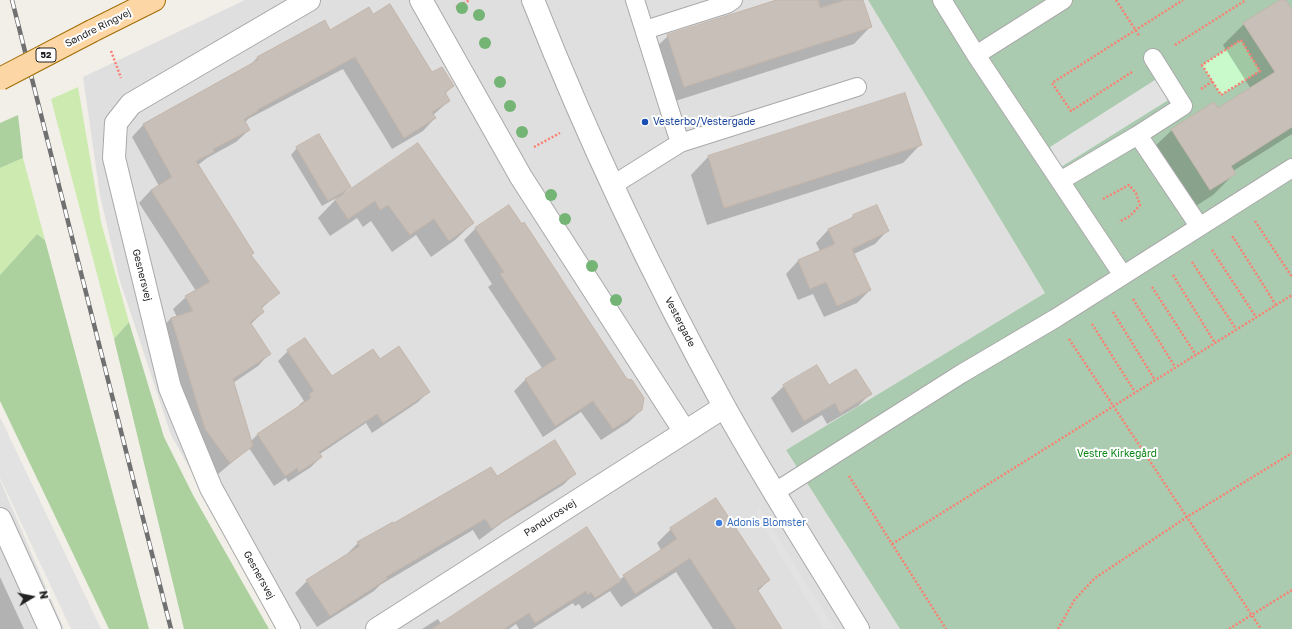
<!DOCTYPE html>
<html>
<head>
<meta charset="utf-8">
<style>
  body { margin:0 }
  #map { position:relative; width:1292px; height:629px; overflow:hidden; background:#f2efe9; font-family:"Golos Text",sans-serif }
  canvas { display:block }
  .north { position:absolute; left:12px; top:577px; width:40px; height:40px; -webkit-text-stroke:3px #fff; paint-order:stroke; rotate:80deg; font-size:11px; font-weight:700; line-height:16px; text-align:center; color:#222 }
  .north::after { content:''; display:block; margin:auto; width:14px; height:18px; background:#222; clip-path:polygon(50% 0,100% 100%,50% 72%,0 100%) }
</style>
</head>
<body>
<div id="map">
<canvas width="1292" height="629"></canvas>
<div class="north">N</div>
</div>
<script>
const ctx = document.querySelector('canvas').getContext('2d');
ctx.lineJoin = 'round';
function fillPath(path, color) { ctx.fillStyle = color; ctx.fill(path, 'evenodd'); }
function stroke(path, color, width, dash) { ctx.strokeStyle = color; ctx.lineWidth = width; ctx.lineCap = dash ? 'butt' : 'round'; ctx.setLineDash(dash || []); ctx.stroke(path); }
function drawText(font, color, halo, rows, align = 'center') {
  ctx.font = font + ' "Golos Text",sans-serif'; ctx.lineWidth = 4; ctx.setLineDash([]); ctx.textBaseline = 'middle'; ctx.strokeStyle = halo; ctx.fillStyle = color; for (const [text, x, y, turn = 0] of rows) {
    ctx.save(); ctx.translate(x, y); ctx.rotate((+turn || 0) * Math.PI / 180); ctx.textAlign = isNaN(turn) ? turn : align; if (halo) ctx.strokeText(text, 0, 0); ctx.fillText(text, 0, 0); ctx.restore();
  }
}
fillPath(new Path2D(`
  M245,0H868L1045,293L786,450L900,629H279L171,435L119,278L100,195L83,77Z
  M0,480L64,629H0Z`), '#e0dfdf');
fillPath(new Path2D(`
  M78,87L101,222L129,322L114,339L51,99Z
  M23,158L45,240L37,234L0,275V168Z`), '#cdebb0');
fillPath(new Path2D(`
  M18,115L23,158L0,168V123Z
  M37,234L45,240L149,629H109L0,401V275Z
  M129,322L164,437L193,495L269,629H184L114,339Z`), '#add19e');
fillPath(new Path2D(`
  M868,0H1292V629H900L786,450L1045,293Z`), '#aacbaf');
fillPath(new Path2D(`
  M1241,40L1260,71L1221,95L1202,65Z`), '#c8facc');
fillPath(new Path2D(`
  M1158,78L1170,99L1061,167L1050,147Z
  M0,417L101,629H71L0,478Z
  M758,505L835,629H824L757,516Z`), '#e2e2e2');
fillPath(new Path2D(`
  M776,0H862L871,26L854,44L666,104L650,53L668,36Z
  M1282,0H1284L1292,12V134L1233,171L1234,174L1213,195L1188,211L1150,151L1172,130L1217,110L1251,89L1223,45L1244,24Z
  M373,16L432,74L453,86L445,94L449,101L433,115L435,118L423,131L392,149L343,69L248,119L245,123L249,130L236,142L207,158L198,165L250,255L278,293L261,309L263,312L251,324L270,353L258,366L233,383L250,442L257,435L300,407L299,405L304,401L278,361L288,351L332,378L380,360L428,392L418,402L372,433L366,423L320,454L321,457L311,467L288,482L286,478L274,486L249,448L217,475L193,441L159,331L171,318L177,317L173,309L186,297L196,291L139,203L151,190L159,186L132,137L144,124L248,67L257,58L325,22L330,31Z
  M904,95L920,145L903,163L707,225L691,175L708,157Z
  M418,145L473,223L455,240L431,257L416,235L392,252L371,221L363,227L357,218L330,236L318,218L338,197L322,206L291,155L297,148L349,187L343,195Z
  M876,206L887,231L875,244L854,254L870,290L857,303L824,317L813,294L798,300L786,274L798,261L820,251L816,243L828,230L848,221L853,216Z
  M476,228L641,410L629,422L601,440L581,412L543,437L514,391L526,379L542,368L488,287L492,284L464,240Z
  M784,386H828L870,394L858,406L827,424L822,415L792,433L771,398Z
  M575,473L563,485L503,522L479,540L473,530L380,585L374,591L317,627L295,593L307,581L346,555L358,543L496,478Z
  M671,529L769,580L757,592L781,629H713L676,572L621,607L610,591L582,609L579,604L575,606L573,603L532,629H519L516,624L509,629H422L438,619L441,624L619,580L661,550L657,543Z
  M0,577L24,629H0Z`), '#0003');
const building = new Path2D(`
  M777,0H818L820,8L845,0H863L872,27L684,87L667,35Z
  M1280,0H1286L1292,10V127L1231,166L1236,174L1210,190L1171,129L1214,102L1218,108L1275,72L1243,23Z
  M390,4L432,72L442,67L454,86L445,92L450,101L432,112L436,118L404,138L355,57L257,110L258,111L244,119L250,130L213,149L214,152L196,161L254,253L251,255L280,293L261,307L264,312L250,322L271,354L233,379L253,446L230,463L205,429L171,318L193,311L185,296L210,282L151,190L172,177L143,124L258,60L257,57L325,20L330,30L369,7L373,14Z
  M905,93L922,145L724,208L708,156Z
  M319,134L351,187L328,201L296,147Z
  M418,143L474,223L449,241L434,219L410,235L388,205L380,210L375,201L348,219L335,200Z
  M509,205L522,224L524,222L627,379L632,380L644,398L642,410L613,429L593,401L555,426L525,379L556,359L500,274L504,272L475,228Z
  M877,205L889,231L852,249L871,290L837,306L826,282L810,289L798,260L835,244L828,229L854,217L853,215Z
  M305,338L332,376L373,349L380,359L399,346L430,392L383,423L377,414L319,452L322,457L299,472L297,468L285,476L257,434L311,398L309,394L314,391L287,350Z
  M817,365L829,385L856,369L872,394L840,413L835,403L804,421L783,385Z
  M555,440L576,474L517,511L492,529L485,519L386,577L387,579L330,616L306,580L360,546L357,542L393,522L394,523L491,467L497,476Z
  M716,498L770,580L757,589L782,629H736L690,558L635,594L623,575L677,539L670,528Z
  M587,527L621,581L595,598L591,592L588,595L586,591L535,623L529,613L504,629H432Z`);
fillPath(building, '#c7bfb8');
stroke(building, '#c4b6ab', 1);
const service = new Path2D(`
  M635,0L680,143L857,87
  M942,0L976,55L1122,274
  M645,30L727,4L733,0
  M976,55L1063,0
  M1153,58L1183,106L1138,135L1199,226
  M1060,181L1138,135
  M613,185L680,143
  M775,492L961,374L1056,318L1292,168`);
const minor = new Path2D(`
  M421,0L521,177L685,432
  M0,519L50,629
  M289,629L211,488L170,388L114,158L116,123L131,104L309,0
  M377,629L724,407`);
const tertiary = new Path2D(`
  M533,0C588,139 652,275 724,406C766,482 813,555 858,629`);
const primary = new Path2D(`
  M92,31L154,0`);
stroke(service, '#a9a9a9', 20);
stroke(minor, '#a9a9a9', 24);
stroke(tertiary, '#a9a9a9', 24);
stroke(primary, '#a06b00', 24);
stroke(new Path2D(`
  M1116,0L1140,37
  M456,7L470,0
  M1241,40L1260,71L1221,95L1202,65Z
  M1175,45L1246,0
  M111,51L121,78
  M1132,72L1071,111L1052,83L1183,0
  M1201,89L1213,81
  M534,147L560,133
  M1103,199L1129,185L1136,193L1140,205L1130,216L1119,222
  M1255,221L1292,277
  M1232,238L1233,237L1276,305
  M1212,250L1256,317
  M1192,262L1236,329
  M1173,275L1215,343
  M1152,287L1196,355
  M1133,299L1175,367
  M1113,312L1155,380
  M1092,324L1135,392
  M1069,339L1261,629
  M849,476L946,629
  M892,544L1292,295
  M1058,629L1075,599L1095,578L1187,517L1292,453
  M1229,629L1292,590`), '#fa8072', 2.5, [2, 2]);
stroke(service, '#fff', 18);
stroke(minor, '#fff', 22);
stroke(tertiary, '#fff', 22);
stroke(primary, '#fcd6a4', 22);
const rail = new Path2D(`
  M12,0L171,629`);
stroke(rail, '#707070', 4.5);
stroke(rail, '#fff', 3, [9]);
const primaryBridge = new Path2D(`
  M0,79L92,31`);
stroke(primaryBridge, '#a06b00', 24, []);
stroke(primaryBridge, '#fcd6a4', 22);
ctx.fillStyle = '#74b475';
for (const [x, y] of [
  [462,8],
  [479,15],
  [485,43],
  [500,82],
  [510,106],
  [522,132],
  [551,195],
  [565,219],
  [592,266],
  [616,300]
]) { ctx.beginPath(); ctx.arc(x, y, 6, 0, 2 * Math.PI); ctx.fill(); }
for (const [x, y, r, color] of [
  [645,122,4,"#1a4fb4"],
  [719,523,4,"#3f7fe0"]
]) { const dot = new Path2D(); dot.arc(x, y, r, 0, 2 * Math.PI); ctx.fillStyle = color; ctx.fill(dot); stroke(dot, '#fff', 1.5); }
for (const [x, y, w] of [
  [46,55,20]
]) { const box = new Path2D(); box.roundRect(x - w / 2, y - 7, w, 14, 3); ctx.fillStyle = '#fff'; ctx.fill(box); stroke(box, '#222', 1); }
drawText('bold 9px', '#222', null, [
  ["52",46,55]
]);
drawText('10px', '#222', '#fff', [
  ["Søndre Ringvej",98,28,-27],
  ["Gesnersvej",142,275,76],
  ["Vestergade",680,322,63],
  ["Pandurosvej",550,518,-33],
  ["Gesnersvej",259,575,61]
]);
drawText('10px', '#164399', '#fff', [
  ["Vesterbo/Vestergade",653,122]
], 'left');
drawText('10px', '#0c8416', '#fff', [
  ["Vestre Kirkegård",1117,454]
]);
drawText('10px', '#366cbe', '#fff', [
  ["Adonis Blomster",727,523]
], 'left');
</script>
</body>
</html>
